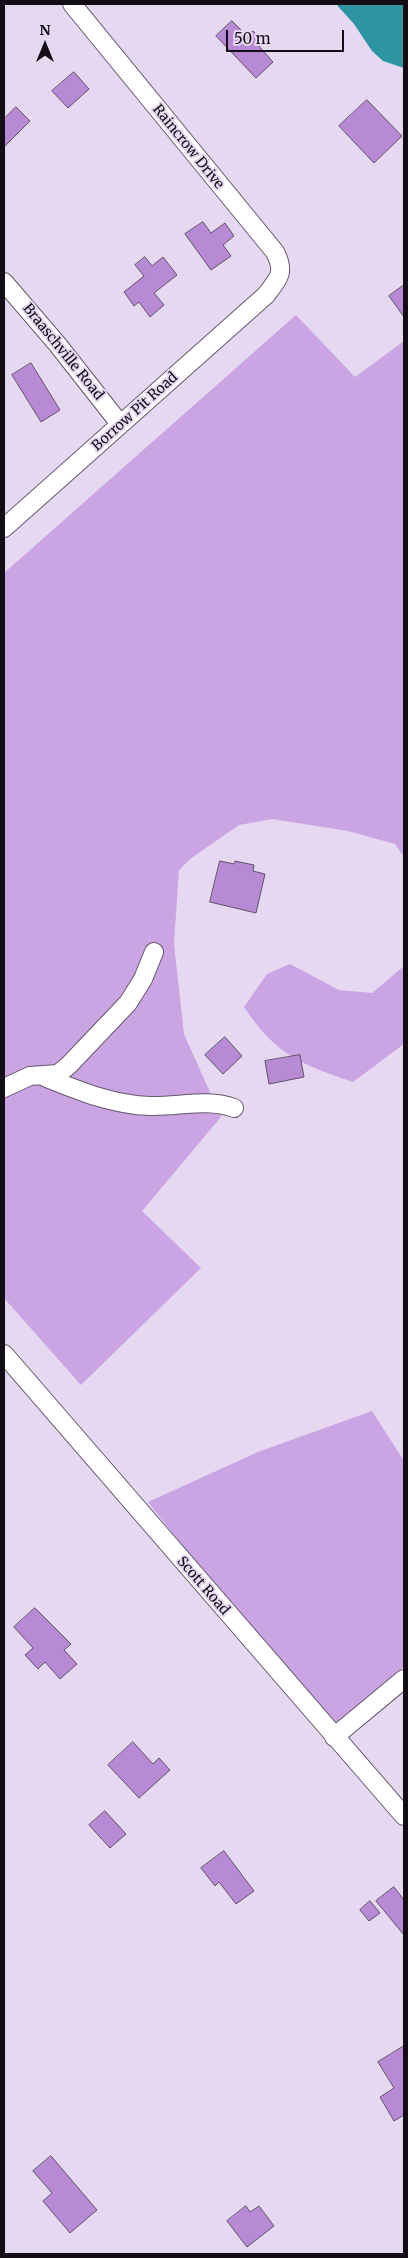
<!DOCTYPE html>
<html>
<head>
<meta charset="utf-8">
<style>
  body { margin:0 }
  #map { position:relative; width:408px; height:2258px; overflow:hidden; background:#e6d8f0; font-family:Merriweather,serif }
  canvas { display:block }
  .frame { position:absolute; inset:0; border:5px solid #130e16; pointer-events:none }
  .north { position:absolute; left:20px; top:20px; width:50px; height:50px; -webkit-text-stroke:4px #e6d8f0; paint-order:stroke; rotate:0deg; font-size:14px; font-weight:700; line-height:20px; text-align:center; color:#130e16 }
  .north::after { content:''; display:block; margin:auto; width:18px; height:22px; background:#130e16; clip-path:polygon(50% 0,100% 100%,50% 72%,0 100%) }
  .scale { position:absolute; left:226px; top:30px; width:118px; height:22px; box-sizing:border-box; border:2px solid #130e16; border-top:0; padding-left:6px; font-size:15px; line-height:18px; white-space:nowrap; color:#130e16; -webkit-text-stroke:4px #e6d8f0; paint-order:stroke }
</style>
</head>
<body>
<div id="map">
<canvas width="408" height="2258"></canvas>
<div class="frame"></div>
<div class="north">N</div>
<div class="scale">50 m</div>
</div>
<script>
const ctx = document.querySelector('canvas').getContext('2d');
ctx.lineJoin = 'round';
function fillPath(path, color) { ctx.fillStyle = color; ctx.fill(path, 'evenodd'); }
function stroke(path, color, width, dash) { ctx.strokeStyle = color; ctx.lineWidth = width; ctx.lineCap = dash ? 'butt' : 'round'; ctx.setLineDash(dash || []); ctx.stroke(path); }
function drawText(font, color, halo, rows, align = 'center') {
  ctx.font = font + ' Merriweather,serif'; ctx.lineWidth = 4; ctx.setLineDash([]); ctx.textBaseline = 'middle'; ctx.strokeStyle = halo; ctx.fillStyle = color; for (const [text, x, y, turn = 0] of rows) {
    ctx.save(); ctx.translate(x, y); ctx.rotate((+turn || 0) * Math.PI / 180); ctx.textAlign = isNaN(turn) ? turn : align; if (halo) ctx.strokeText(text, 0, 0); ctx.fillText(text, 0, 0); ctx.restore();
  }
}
fillPath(new Path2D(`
  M296,315L355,377L404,341V857L395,844L348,831L272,819L239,825L190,859L179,870L174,944L184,1034L221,1117L142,1211L201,1268L81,1385L4,1298V573Z
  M290,964L339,990L372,993L404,966V1044L353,1082C300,1064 276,1055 244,1007L267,974Z
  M372,1411L404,1461V1666L329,1731L148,1502L258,1452Z`), '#caa4e3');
fillPath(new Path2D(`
  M336,4H404V68L383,61L372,51L354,24Z`), '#2c95a1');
const building = new Path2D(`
  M232,21L247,36L253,31L262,41L258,45L273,62L256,78L216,36Z
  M74,72L89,89L68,108L52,91Z
  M367,100L402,136L374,163L339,126Z
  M16,107L30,121L4,147V119Z
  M203,222L211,233L225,223L234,236L223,245L231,256L211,270L185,234Z
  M145,257L152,266L163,257L177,275L154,293L164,305L150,317L139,302L134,306L124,292L144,276L135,265Z
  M404,285V317L389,296Z
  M31,363L60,410L41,422L12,375Z
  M220,861L234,864L235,861L254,865L253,871L265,874L256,913L210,902Z
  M225,1037L242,1056L223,1074L205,1055Z
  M300,1055L304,1077L269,1084L265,1061Z
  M35,1608L71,1644L64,1650L77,1664L60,1679L45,1662L38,1669L25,1655L33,1648L14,1627Z
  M133,1742L153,1764L159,1758L170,1770L139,1798L108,1765Z
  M105,1811L126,1834L110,1848L89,1825Z
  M224,1851L254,1891L236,1904L219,1882L215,1886L201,1868Z
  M394,1887L404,1900V1935L376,1901Z
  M370,1901L380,1913L369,1921L360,1910Z
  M404,2046V2115L394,2121L380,2097L394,2088L378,2062Z
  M51,2156L97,2210L70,2233L43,2201L52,2193L33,2171Z
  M246,2206L250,2212L259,2206L274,2226L247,2247L227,2221Z`);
fillPath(building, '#b88ad5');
stroke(building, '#5f5367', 1);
const minor = new Path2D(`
  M4,282L58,345L120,424
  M4,528L266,295C278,279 286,273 275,252L72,4
  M42,1076C77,1090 112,1105 150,1106C178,1107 208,1098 234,1108
  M4,1088L30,1076L58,1074L69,1065L128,1003L143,979L154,952
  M4,1354L404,1816
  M334,1737L404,1679`);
stroke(minor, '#65596d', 20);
stroke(minor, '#fff', 18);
drawText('14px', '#130e16', '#e6d8f0', [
  ["Raincrow Drive",188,147,51],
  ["Braaschville Road",63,352,51],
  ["Borrow Pit Road",135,412,-42],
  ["Scott Road",203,1586,49]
]);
</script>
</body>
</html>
